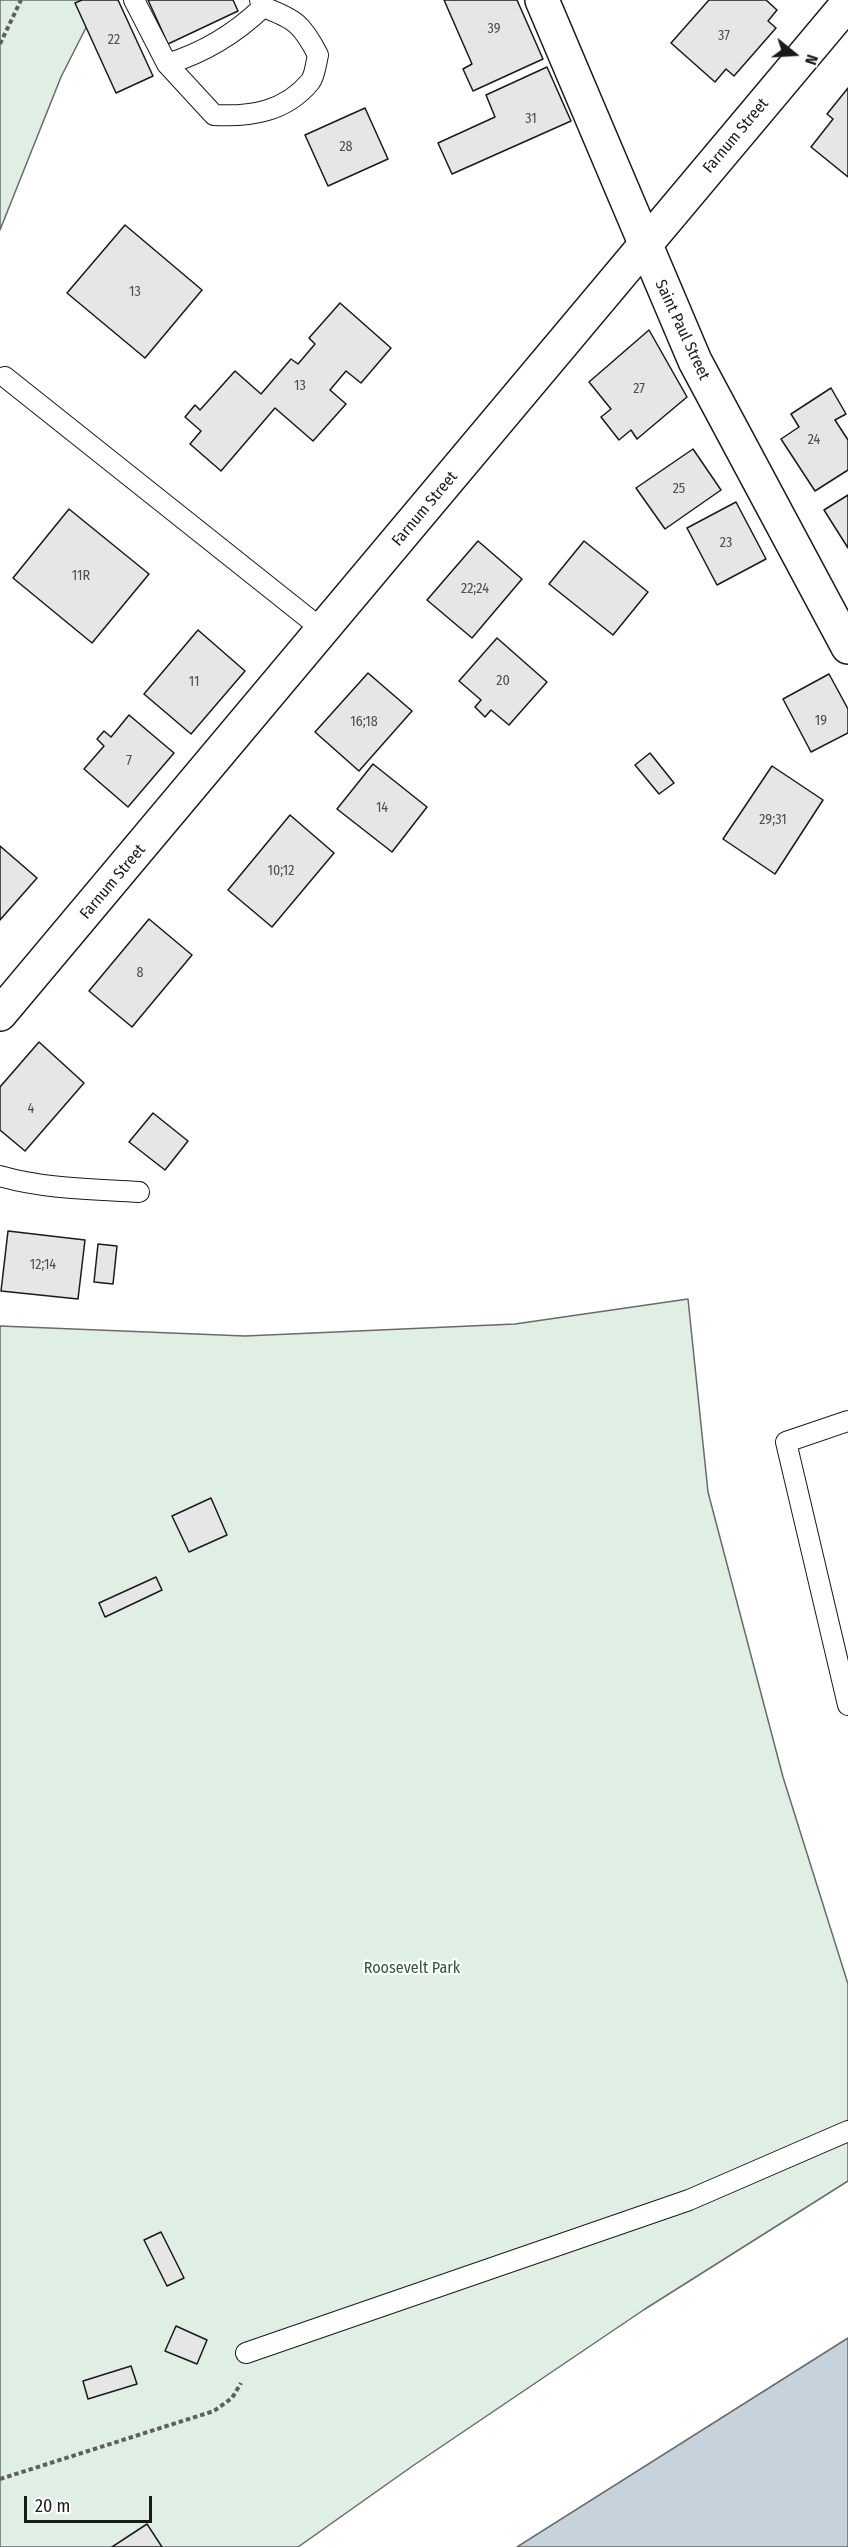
<!DOCTYPE html>
<html>
<head>
<meta charset="utf-8">
<style>
  body { margin:0 }
  #map { position:relative; width:848px; height:2547px; overflow:hidden; background:#fff; font-family:"Fira Sans Condensed",sans-serif }
  canvas { display:block }
  .north { position:absolute; left:764px; top:24px; width:60px; height:60px; -webkit-text-stroke:4px #fff; paint-order:stroke; rotate:108deg; font-size:16px; font-weight:700; line-height:24px; text-align:center; color:#1a1a1a }
  .north::after { content:''; display:block; margin:auto; width:21px; height:27px; background:#1a1a1a; clip-path:polygon(50% 0,100% 100%,50% 72%,0 100%) }
  .scale { position:absolute; left:24px; top:2496px; width:128px; height:27px; box-sizing:border-box; border:3px solid #1a1a1a; border-top:0; padding-left:8px; font-size:18px; line-height:21px; white-space:nowrap; color:#1a1a1a; -webkit-text-stroke:4px #fff; paint-order:stroke }
</style>
</head>
<body>
<div id="map">
<canvas width="848" height="2547"></canvas>
<div class="north">N</div>
<div class="scale">20 m</div>
</div>
<script>
const ctx = document.querySelector('canvas').getContext('2d');
ctx.lineJoin = 'round';
function fillPath(path, color) { ctx.fillStyle = color; ctx.fill(path, 'evenodd'); }
function stroke(path, color, width, dash) { ctx.strokeStyle = color; ctx.lineWidth = width; ctx.lineCap = dash ? 'butt' : 'round'; ctx.setLineDash(dash || []); ctx.stroke(path); }
function drawText(font, color, halo, rows, align = 'center') {
  ctx.font = font + ' "Fira Sans Condensed",sans-serif'; ctx.lineWidth = 4.5; ctx.setLineDash([]); ctx.textBaseline = 'middle'; ctx.strokeStyle = halo; ctx.fillStyle = color; for (const [text, x, y, turn = 0] of rows) {
    ctx.save(); ctx.translate(x, y); ctx.rotate((+turn || 0) * Math.PI / 180); ctx.textAlign = isNaN(turn) ? turn : align; if (halo) ctx.strokeText(text, 0, 0); ctx.fillText(text, 0, 0); ctx.restore();
  }
}
const green = new Path2D(`
  M0,0H100L61,77L0,230Z
  M688,1299L708,1492L783,1777L848,1984V2181L645,2309L414,2465L298,2547H0V1326L245,1336L515,1324Z`);
fillPath(green, '#e0efe3');
stroke(green, '#6a6a6a', 1.5);
const water = new Path2D(`
  M848,2338V2547H517Z`);
fillPath(water, '#c6d2dc');
stroke(water, '#6a6a6a', 1.5);
const building = new Path2D(`
  M82,0H118L153,76L116,93L75,3Z
  M148,0H233L238,11L168,44Z
  M444,0H517L543,59L473,91L463,69L472,64Z
  M709,0H766L777,10L768,21L776,28L734,76L726,69L715,82L671,43Z
  M547,67L571,121L452,174L438,143L495,117L486,95Z
  M848,88V177L811,147L833,119L827,114Z
  M365,108L388,159L328,186L305,135Z
  M125,225L202,290L145,358L67,293Z
  M340,303L391,348L361,383L346,371L330,390L346,404L313,441L275,408L221,471L190,444L201,431L185,417L195,405L200,410L235,371L261,394L291,359L298,364L315,344L309,338Z
  M649,330L687,397L637,439L631,430L619,440L601,417L611,409L589,382Z
  M831,388L846,414L835,420L848,440V470L815,491L781,439L799,427L791,414Z
  M693,449L721,490L665,529L636,488Z
  M848,495V548L824,510Z
  M736,502L766,559L717,585L687,528Z
  M69,509L149,574L92,643L13,578Z
  M478,541L522,579L472,638L427,600Z
  M584,541L648,592L613,635L549,584Z
  M198,630L245,671L191,734L144,694Z
  M497,638L547,682L509,725L491,710L485,717L475,707L481,700L459,681Z
  M368,673L412,711L359,771L315,732Z
  M829,674L848,709V733L811,752L783,699Z
  M129,715L174,753L128,807L84,769L104,746L97,739L104,731L111,737Z
  M650,753L674,783L659,794L635,765Z
  M373,764L427,807L392,852L337,809Z
  M772,766L823,800L775,874L723,839Z
  M290,815L334,853L272,927L228,890Z
  M0,846L37,878L0,920Z
  M149,919L192,955L132,1027L89,991Z
  M39,1042L84,1083L25,1151L0,1130V1087Z
  M153,1113L188,1141L165,1170L129,1142Z
  M8,1231L85,1240L78,1299L1,1291Z
  M98,1244L117,1246L113,1284L94,1282Z
  M211,1498L227,1535L189,1552L172,1516Z
  M156,1577L162,1590L105,1617L99,1603Z
  M161,2232L184,2278L167,2286L144,2240Z
  M176,2326L207,2340L197,2364L165,2351Z
  M131,2366L137,2384L88,2399L83,2381Z
  M147,2524L162,2547H112Z`);
fillPath(building, '#e6e6e6');
stroke(building, '#1a1a1a', 1.5);
const lane = new Path2D(`
  M134,0L167,64L214,115C250,117 285,112 310,82C315,76 316,63 318,55C302,24 295,19 263,7L260,0
  M167,64C203,53 236,33 263,7
  M5,377L323,630
  M0,1176C45,1189 93,1189 139,1192
  M848,1421L786,1442L848,1705
  M246,2353L689,2200L848,2131`);
const street = new Path2D(`
  M0,1014L848,3`);
const secondary = new Path2D(`
  M542,0L695,361L848,647`);
stroke(lane, '#1a1a1a', 22);
stroke(street, '#1a1a1a', 36);
stroke(secondary, '#1a1a1a', 36);
stroke(new Path2D(`
  M0,44L21,0
  M0,2479L214,2411L232,2398L241,2383`), '#5f5f5f', 4, [4.5, 3]);
stroke(lane, '#fff', 20);
stroke(street, '#fff', 33);
stroke(secondary, '#fff', 33);
drawText('14px', '#4d4d4d', null, [
  ["39",494,29],
  ["37",724,36],
  ["22",114,40],
  ["31",531,119],
  ["28",346,147],
  ["13",135,292],
  ["13",300,386],
  ["27",639,389],
  ["24",814,440],
  ["25",679,489],
  ["23",726,543],
  ["11R",81,576],
  ["22;24",475,589],
  ["20",503,681],
  ["11",194,682],
  ["19",821,721],
  ["16;18",364,722],
  ["7",129,761],
  ["14",382,808],
  ["29;31",773,820],
  ["10;12",281,871],
  ["8",140,973],
  ["4",31,1109],
  ["12;14",43,1265]
]);
drawText('16px', '#1a1a1a', '#fff', [
  ["Farnum Street",736,136,-50],
  ["Saint Paul Street",682,330,65],
  ["Farnum Street",425,509,-50],
  ["Farnum Street",113,882,-50]
]);
drawText('16px', '#2b5a34', '#fff', [
  ["Roosevelt Park",412,1969]
]);
</script>
</body>
</html>
